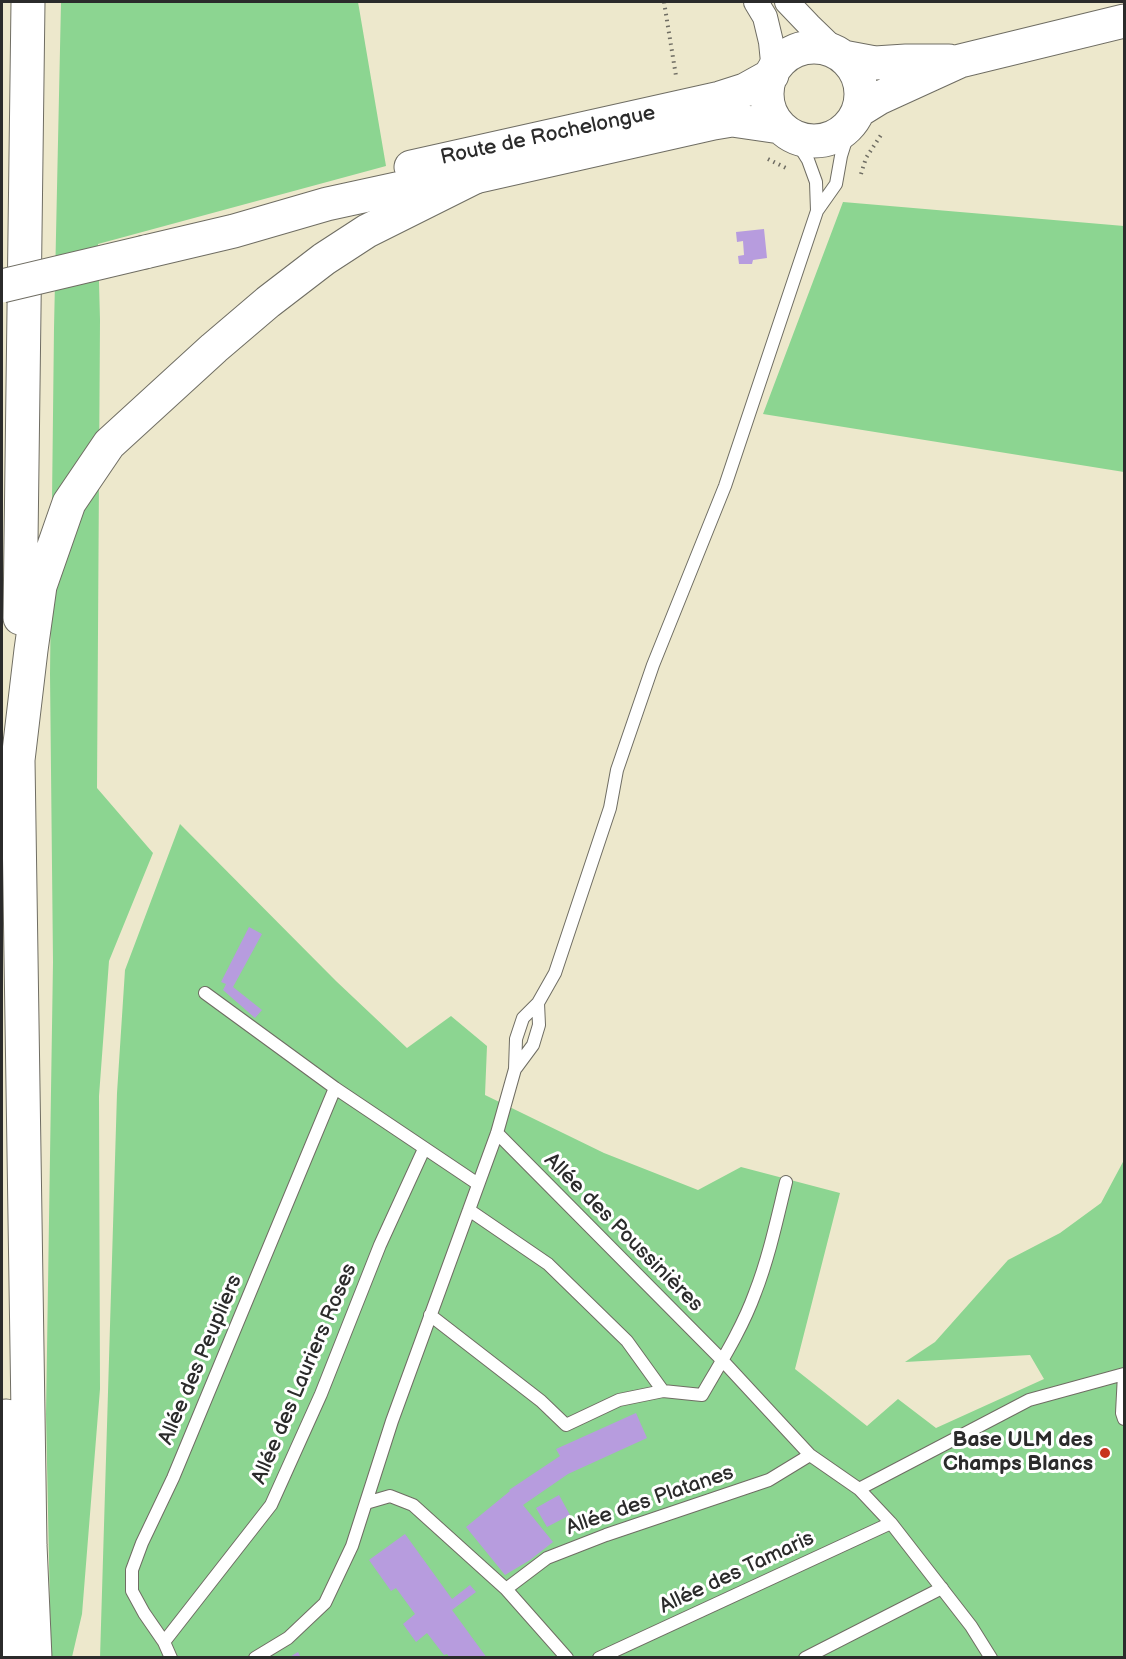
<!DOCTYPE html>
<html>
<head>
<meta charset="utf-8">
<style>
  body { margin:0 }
  #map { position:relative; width:1126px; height:1659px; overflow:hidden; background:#ede8cc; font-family:"Balsamiq Sans",sans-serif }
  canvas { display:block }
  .frame { position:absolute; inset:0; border:3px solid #2b2b2b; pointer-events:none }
</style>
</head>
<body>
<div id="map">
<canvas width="1126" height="1659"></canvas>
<div class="frame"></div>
</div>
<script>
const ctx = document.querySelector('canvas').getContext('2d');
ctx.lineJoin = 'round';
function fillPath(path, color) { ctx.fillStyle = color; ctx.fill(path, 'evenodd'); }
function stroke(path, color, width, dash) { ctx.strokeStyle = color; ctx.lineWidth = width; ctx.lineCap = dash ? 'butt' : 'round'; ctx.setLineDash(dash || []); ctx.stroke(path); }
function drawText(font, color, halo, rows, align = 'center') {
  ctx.font = font + ' "Balsamiq Sans",sans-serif'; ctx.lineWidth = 6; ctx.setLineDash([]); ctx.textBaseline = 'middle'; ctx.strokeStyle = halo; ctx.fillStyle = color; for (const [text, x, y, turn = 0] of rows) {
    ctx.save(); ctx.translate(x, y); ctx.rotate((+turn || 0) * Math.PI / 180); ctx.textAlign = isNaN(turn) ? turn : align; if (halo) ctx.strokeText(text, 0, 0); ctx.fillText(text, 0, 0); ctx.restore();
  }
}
fillPath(new Path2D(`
  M61,2H358L386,166L98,244L100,320L97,788L153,853L109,961L99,1096L100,1389L82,1614L72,1657L51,1658L46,1414L53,962L50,674L54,328Z
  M843,202L1124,226V472L763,414Z
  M180,824L336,981L407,1048L451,1016L487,1046L485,1095L604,1153L698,1190L741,1167L840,1193L795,1369L867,1426L898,1399L936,1428L1044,1379L1030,1355L905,1362L935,1342L1008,1260L1060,1233L1101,1203L1124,1160V1657L100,1658L117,1093L125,970Z`), '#8cd591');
fillPath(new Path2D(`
  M764,229L767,258L753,260L752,264H739L738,256L744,255L743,241L737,242L736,232Z
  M249,927L262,934L233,987L262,1010L255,1018L223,990L226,984L221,982Z
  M636,1413L647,1438L568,1474L523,1505L553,1542L530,1560L505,1575L466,1527L510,1491L509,1490L560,1456L556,1449Z
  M559,1495L570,1515L547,1527L536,1508Z
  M405,1534L452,1599L470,1585L476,1592L452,1610L487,1658H450L447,1654L444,1655L427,1633L416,1642L403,1624L415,1614L396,1588L391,1591L369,1560Z
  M298,1652L301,1658H288Z`), '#b79cde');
const service = new Path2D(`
  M793,136L808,160L816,182L817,211
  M205,993L335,1088L478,1184
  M516,1068L533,1045L539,1025L538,1003
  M497,1133L722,1360L810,1455L859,1489L891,1523L971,1626L991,1658
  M430,1315L541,1401L566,1425L619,1400L663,1391L627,1341L548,1264L469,1210
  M1124,1374L1122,1413L1124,1419
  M663,1391L702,1395C721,1362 742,1329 755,1293C769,1257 777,1219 786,1182
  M859,1489L1029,1400L1124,1374
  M366,1503L390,1496L413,1505L506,1589L567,1658
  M506,1589L547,1558L606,1535L769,1480L810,1455
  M164,1642L144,1613L132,1591V1570L142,1543L173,1478L335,1088
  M171,1658L164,1642L271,1505L321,1394L380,1245L424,1149
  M255,1658L288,1638L325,1603L352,1546L392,1421L497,1133L515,1069L516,1039L523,1018L538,1003L555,973L610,808L617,770L653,665L725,486L817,211L836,184L841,156L851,124
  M599,1658L891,1523
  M805,1658L942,1588`);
const minor = new Path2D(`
  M756,2L765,17L771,42L774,72
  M787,2L809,25L840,55`);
const secondary = new Path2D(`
  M767 94a47 47 0 1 1 94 0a47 47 0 1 1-94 0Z
  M843,57L875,63L906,61H949
  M858,111L879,98L960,61L1124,21
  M411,167L720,98L745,90L772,75
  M145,252L234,231L327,204L405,187L475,177L714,123L732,120L780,127`);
const trunk = new Path2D(`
  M20,618L28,2
  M2,1658L6,1416
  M35,1658L30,1545L18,760L31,650L40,586L69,503L109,444L214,348L268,302L324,259L367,231L475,177`);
stroke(service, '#6f6d63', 14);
stroke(minor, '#6f6d63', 26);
stroke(secondary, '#6f6d63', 35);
stroke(trunk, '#6f6d63', 35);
stroke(new Path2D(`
  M664,2L676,76
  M768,159L788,169
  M861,174L866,158L881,135`), '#6f6d63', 4, [1.5, 4.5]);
stroke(service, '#fff', 12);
stroke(minor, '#fff', 24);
stroke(secondary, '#fff', 33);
stroke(trunk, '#fff', 33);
const secondaryBridge = new Path2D(`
  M2,286L145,252`);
stroke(secondaryBridge, '#6f6d63', 35, []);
stroke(secondaryBridge, '#fff', 33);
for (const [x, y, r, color] of [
  [1105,1453,6,"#c8321e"]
]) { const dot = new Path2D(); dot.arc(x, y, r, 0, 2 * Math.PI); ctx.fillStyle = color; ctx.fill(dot); stroke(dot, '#fff', 2); }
drawText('21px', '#2b2b2b', '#fff', [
  ["Route de Rochelongue",548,136,-12],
  ["Allée des Poussinières",623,1233,45],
  ["Allée des Peupliers",201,1360,-67],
  ["Allée des Lauriers Roses",305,1374,-67],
  ["Allée des Platanes",650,1501,-19],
  ["Allée des Tamaris",737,1573,-25]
]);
drawText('bold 21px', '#2b2b2b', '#fff', [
  ["Base ULM des",1093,1441],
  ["Champs Blancs",1093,1465]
], 'right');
</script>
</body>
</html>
